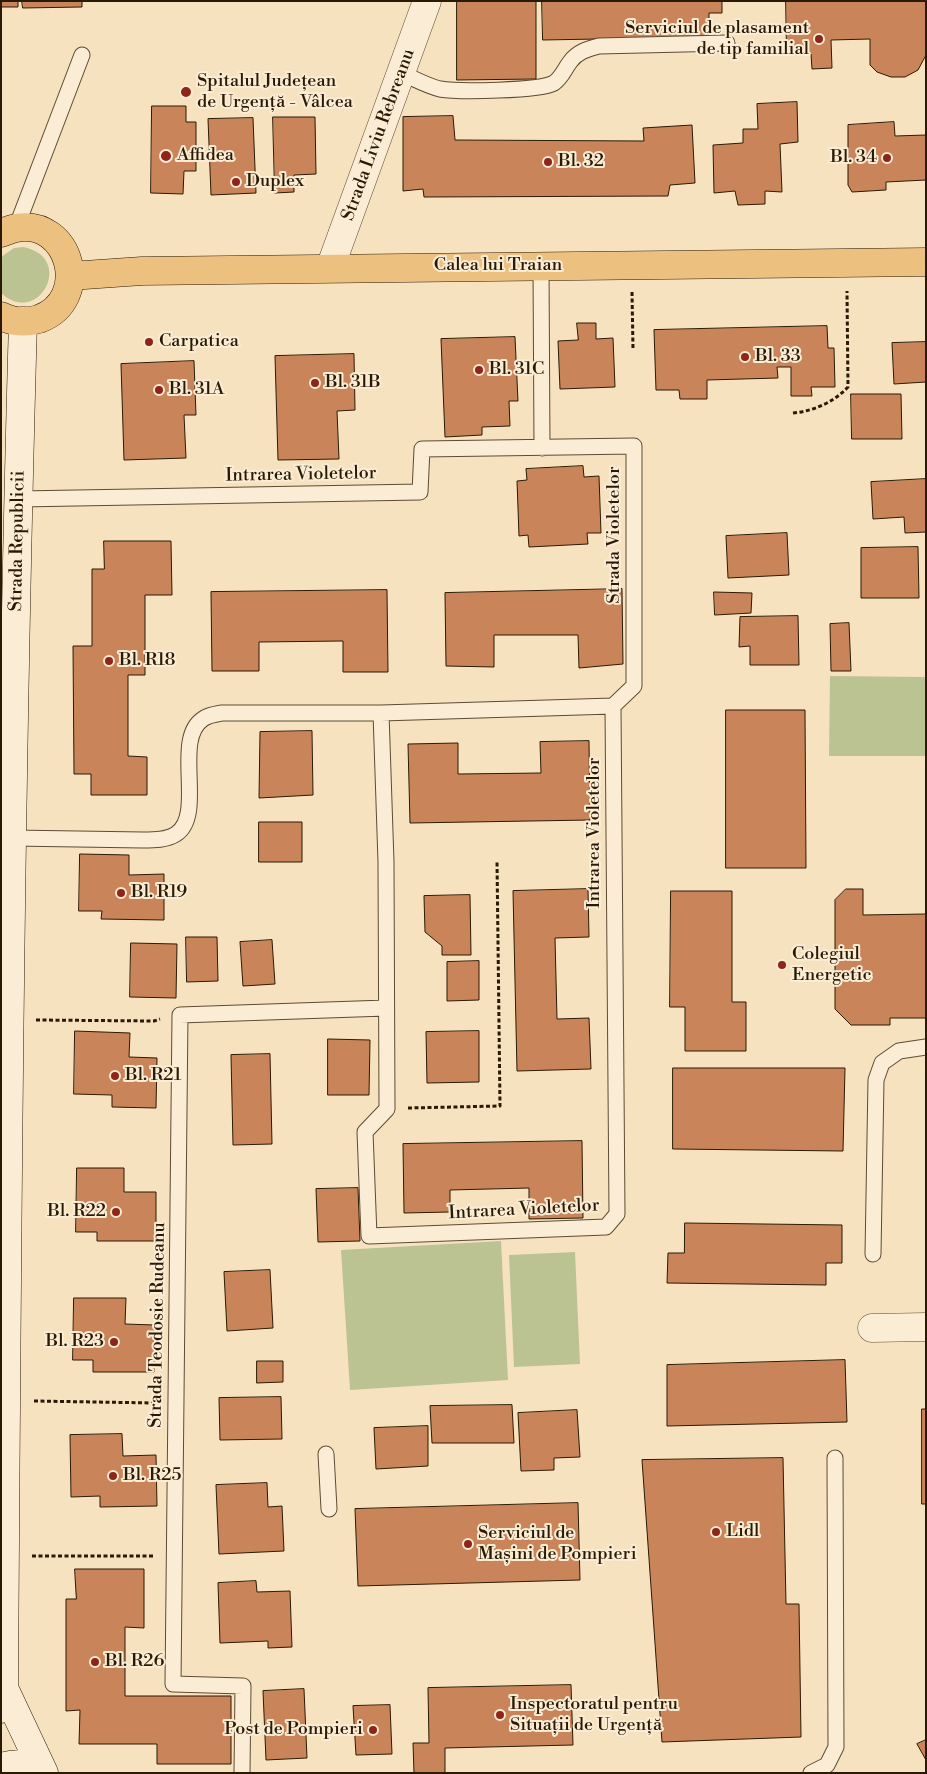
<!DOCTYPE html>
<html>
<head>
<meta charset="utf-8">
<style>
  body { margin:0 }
  #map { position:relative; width:927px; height:1774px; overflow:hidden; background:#f7e2bf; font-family:"Libre Bodoni",serif }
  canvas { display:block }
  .frame { position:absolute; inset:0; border:2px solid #2a1a04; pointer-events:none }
</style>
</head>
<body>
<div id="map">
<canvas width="927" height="1774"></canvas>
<div class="frame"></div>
</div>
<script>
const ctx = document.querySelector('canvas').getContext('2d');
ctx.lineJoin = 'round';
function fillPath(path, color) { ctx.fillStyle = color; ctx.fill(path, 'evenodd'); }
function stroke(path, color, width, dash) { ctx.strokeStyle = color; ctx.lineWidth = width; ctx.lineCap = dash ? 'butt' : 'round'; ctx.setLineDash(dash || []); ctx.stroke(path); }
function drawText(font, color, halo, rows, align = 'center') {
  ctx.font = font + ' "Libre Bodoni",serif'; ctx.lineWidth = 4; ctx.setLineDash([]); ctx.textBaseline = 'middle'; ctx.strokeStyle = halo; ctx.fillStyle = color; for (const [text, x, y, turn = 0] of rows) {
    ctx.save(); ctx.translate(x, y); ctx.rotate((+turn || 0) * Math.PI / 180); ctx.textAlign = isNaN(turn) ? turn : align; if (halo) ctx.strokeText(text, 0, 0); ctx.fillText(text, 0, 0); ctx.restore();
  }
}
fillPath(new Path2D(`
  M23,247C76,257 39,328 1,293V257L14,248Z
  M830,676L926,677V756H829Z
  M501,1241L508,1380L350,1390L341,1250Z
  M575,1252L580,1364L514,1367L509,1255Z`), '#bcc392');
const building = new Path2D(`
  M1,1H18V7H1Z
  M22,1H82V7L23,8Z
  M457,1H536V79L457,80Z
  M542,1H722V13H709V37L543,40Z
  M786,1H926V55L918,70L905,77H891L877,72L870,65V39L831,40L832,68L812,69L811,54L787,55Z
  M797,102L798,142L780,144L782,192L765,191V204L738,205L735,191L714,193L713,145L743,143V129H758L757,104Z
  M152,106H186V122H196V171H184L183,194L151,193Z
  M453,116L455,140L644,141L643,128L692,125L695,183L670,185L668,196L424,197L423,189L403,191V117Z
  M273,117H315L316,174L294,175V192L275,193Z
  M253,118L256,193L211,195L208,119Z
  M894,122L895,136L926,135V180L886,182V190L852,192L848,185V125Z
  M577,323H596V339L613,338L615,387L560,389L558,341L578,340Z
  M827,326L828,348H834L835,387H811L812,396H791V367H777L778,378L707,380V399H680L679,390H656L654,330Z
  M515,337L518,401H509L510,426L482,427V435L445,437L441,339Z
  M926,342V382L894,384L892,343Z
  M354,354L355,410L337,411L339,459L278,460L275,356Z
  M194,361L196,415H184L186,458L124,460L121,364Z
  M851,394H901L902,439H852Z
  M583,466L584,477L599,476L601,533H587L588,544L529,547L528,535L519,536L517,481L527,480L526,469Z
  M926,479V532L905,533L904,517L873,519L871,482Z
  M787,533L789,575L728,578L726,536Z
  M104,541H171L172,595H145V675H128V756L147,757V795H91V774H74L73,646H92V569H104Z
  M918,547L919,598H861V548Z
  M622,589L623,664L579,668L578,635H494V667L446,666L445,593Z
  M387,590L388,672H343V641L259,642V671H212L211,592Z
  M714,592L752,593L751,613L715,615Z
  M798,616L799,665H750V646L739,647L740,617Z
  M849,623L851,671H831L830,624Z
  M726,710H805L806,868H726Z
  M312,731L313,795L259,798L260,732Z
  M589,741L590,820L410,823L408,744L458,743V774L541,773L540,742Z
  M259,822H302V862H259Z
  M80,854L129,855V875L164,874V920L101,919L102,911H79Z
  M588,889L589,937L555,938L557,1019L589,1018L591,1069L517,1071L513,891Z
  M846,889H863V915L926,914V1018H890V1025H851L835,1009V900Z
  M671,891H732V1002H746V1051H685V1007H670Z
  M470,895L471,955H442V946L425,932L424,896Z
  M186,937H217L218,981L187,982Z
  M272,940L275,984L243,986L240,942Z
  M131,943L177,944L176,998L130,997Z
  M479,961V1000L447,1001V962Z
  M75,1031L130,1033L129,1057L157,1058L156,1108L112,1107V1095L74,1094Z
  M479,1031V1082L427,1083L426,1032Z
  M328,1039L370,1040L369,1095H328Z
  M270,1054L272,1144L233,1145L231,1055Z
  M673,1068H845L843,1151L673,1149Z
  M582,1141L583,1218L529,1219V1188L450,1190V1212L404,1213L403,1144Z
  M77,1168H124V1192H156V1241H97V1232H76Z
  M358,1188L360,1241L318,1242L316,1189Z
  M685,1223L842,1225V1263H826V1285L667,1283L668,1253H684Z
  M270,1270L273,1328L227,1331L224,1272Z
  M74,1298H126L125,1324L154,1325V1372H93V1360H73Z
  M845,1360L847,1422L667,1426V1365Z
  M257,1361H283V1382L257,1383Z
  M281,1397L282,1439L220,1440L219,1398Z
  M512,1405L514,1443H432L430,1406Z
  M922,1409H926V1504H922Z
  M577,1410L580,1457L554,1458V1470L521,1471L518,1413Z
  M428,1426V1466L376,1469L374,1428Z
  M122,1434L123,1456L156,1455L157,1506L100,1507V1496L71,1497L70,1435Z
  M783,1458L786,1604H799L801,1737L662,1742L642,1460Z
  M267,1483L268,1507L282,1506L284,1551L219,1554L216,1485Z
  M578,1503L580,1580L358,1586L355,1509Z
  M75,1569H144V1628L125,1627V1696H231V1764H157V1744H79L80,1710L66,1711V1599H76Z
  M256,1581L257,1592L290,1591L292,1647L268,1648V1641L220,1643L218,1583Z
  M571,1685L573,1745L445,1748V1773H414L413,1743H429L428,1688Z
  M304,1689L307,1758L266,1760L263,1691Z
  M390,1705L392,1754L356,1755L353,1706Z
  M926,1740V1760L917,1744Z`);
fillPath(building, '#ca845a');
stroke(building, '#2a1a04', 1);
const service = new Path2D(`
  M401,73C413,78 427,86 440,89C458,92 540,91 554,83C562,77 564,70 570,62C577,52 587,49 599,46L727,43
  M16,228L82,55
  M541,266L542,448
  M19,499L420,492L422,449L634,446V686L613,706
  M381,713L386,862L387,1109L365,1132L369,1236L606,1227L617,1214L613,706
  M12,838L143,840C154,840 167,840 176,834C206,815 172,739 203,719C208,715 216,714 222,713H381L613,706
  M873,1254L876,1080L882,1063L899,1051L926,1047
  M326,1454L329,1509
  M242,1773L243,1686L173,1684L180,1015L386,1008
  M811,1773L827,1765L836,1747L835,1458`);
const minor = new Path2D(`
  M330,268L427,1
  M872,1328L926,1327`);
const secondary = new Path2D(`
  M4,1688L44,1773
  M1,1709L4,1688C7,1232 10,777 23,321
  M1,1767C16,1762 29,1763 42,1773`);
const primary = new Path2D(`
  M1,233C6,231 11,229 16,228C71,218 92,300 39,319C26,323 13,322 1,316
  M70,276L142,271L926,262`);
stroke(service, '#5d4c33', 17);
stroke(minor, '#5d4c33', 29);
stroke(secondary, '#2a1a04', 29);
stroke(primary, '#2a1a04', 29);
stroke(new Path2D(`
  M632,292L633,349
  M793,413C814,411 834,402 848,387L847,291
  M36,1020L154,1021L160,1019
  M408,1108L500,1106L497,861
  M34,1401L155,1403
  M32,1556H154`), '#2a1a04', 3, [4, 2.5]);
stroke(service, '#faecd5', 15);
stroke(minor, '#faecd5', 28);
stroke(secondary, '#faecd5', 28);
stroke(primary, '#ecc180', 28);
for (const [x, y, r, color] of [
  [819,39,5,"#8f2418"],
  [186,92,6,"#8f2418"],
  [166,156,6,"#8f2418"],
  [887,158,5,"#8f2418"],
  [548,162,5,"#8f2418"],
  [236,182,5,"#8f2418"],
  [149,342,5,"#8f2418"],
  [745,357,5,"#8f2418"],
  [479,370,5,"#8f2418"],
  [315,383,5,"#8f2418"],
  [159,390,5,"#8f2418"],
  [109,661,5,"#8f2418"],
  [121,893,5,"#8f2418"],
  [782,965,5,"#8f2418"],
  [115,1076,5,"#8f2418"],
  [116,1212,5,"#8f2418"],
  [114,1342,5,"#8f2418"],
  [113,1476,5,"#8f2418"],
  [716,1532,5,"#8f2418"],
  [468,1544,5,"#8f2418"],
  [95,1662,5,"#8f2418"],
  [500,1715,5,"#8f2418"],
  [373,1730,5,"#8f2418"]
]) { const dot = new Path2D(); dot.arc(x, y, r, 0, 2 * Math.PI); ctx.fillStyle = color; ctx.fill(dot); stroke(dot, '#faecd5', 2); }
drawText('18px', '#2a1a04', '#faecd5', [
  ["Serviciul de plasament",809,29,"right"],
  ["de tip familial",809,50,"right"],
  ["Spitalul Județean",197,82],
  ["de Urgență - Vâlcea",197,103],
  ["Affidea",177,156],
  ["Bl. 34",877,158,"right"],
  ["Bl. 32",558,162],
  ["Duplex",246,182],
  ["Carpatica",159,342],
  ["Bl. 33",755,357],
  ["Bl. 31C",489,370],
  ["Bl. 31B",325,383],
  ["Bl. 31A",169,390],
  ["Bl. R18",119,661],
  ["Bl. R19",131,893],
  ["Colegiul",792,955],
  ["Energetic",792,976],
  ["Bl. R21",125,1076],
  ["Bl. R22",106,1212,"right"],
  ["Bl. R23",104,1342,"right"],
  ["Bl. R25",123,1476],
  ["Lidl",726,1532],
  ["Serviciul de",478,1534],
  ["Mașini de Pompieri",478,1555],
  ["Bl. R26",105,1662],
  ["Inspectoratul pentru",510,1705],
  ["Situații de Urgență",510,1726],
  ["Post de Pompieri",363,1730,"right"]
], 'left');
drawText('18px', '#2a1a04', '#faecd5', [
  ["Strada Liviu Rebreanu",379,135,-70],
  ["Calea lui Traian",498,266],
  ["Intrarea Violetelor",301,475,-1],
  ["Strada Violetelor",615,535,-90],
  ["Strada Republicii",18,541,-89],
  ["Intrarea Violetelor",595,833,-90],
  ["Intrarea Violetelor",524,1210,-3],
  ["Strada Teodosie Rudeanu",158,1325,-89]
]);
</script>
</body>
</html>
